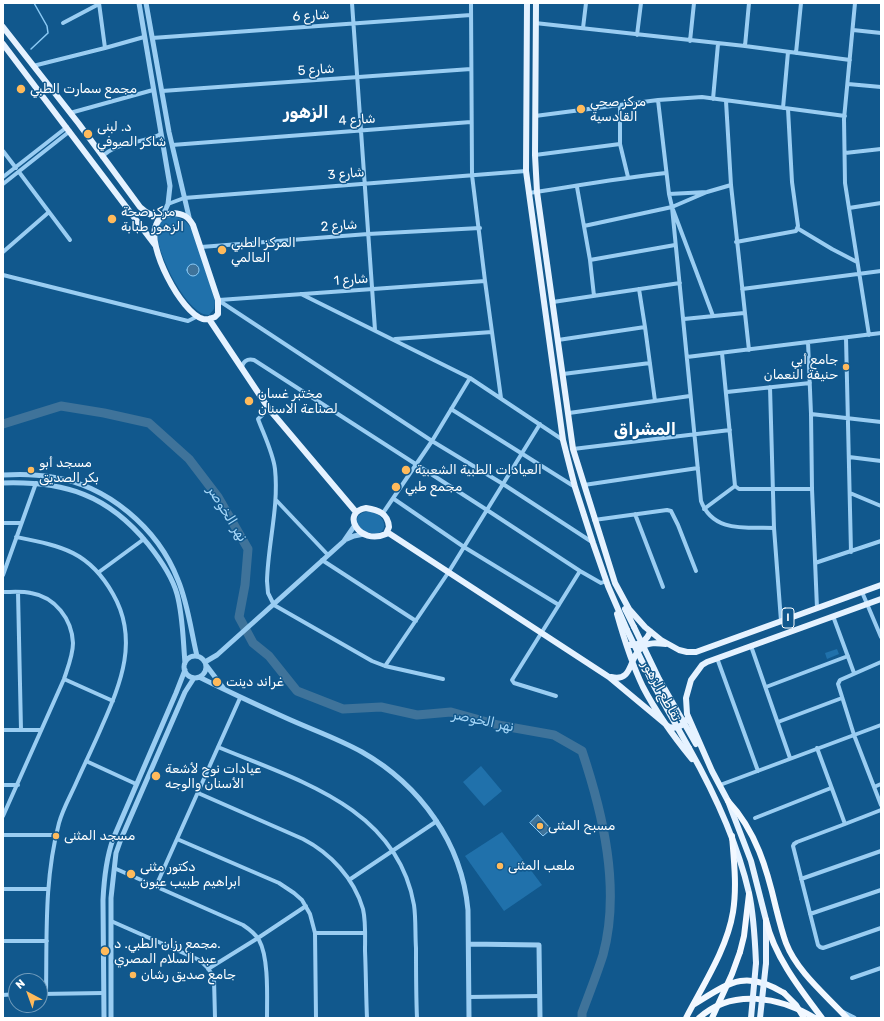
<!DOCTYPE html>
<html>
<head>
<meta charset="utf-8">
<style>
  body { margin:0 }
  #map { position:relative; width:884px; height:1021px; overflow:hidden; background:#11588d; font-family:Rubik,sans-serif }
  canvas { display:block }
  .frame { position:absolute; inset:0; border:4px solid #fff; pointer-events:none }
  .north { position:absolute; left:8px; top:973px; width:40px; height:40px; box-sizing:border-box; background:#11588d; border:1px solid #709bbb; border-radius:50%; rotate:319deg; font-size:11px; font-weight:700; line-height:16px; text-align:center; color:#fff }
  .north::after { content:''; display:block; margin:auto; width:14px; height:18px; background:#ffba5b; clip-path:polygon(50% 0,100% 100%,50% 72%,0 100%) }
</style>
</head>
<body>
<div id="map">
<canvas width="884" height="1021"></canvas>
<div class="frame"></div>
<div class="north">N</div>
</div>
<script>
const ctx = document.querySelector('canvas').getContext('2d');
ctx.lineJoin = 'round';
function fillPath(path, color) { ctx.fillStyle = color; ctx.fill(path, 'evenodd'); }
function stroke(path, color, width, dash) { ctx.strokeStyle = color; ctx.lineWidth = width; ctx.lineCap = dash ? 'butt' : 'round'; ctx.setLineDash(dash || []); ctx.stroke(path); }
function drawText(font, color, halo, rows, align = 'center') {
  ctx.font = font + ' Rubik,Vazirmatn,sans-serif'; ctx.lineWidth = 3; ctx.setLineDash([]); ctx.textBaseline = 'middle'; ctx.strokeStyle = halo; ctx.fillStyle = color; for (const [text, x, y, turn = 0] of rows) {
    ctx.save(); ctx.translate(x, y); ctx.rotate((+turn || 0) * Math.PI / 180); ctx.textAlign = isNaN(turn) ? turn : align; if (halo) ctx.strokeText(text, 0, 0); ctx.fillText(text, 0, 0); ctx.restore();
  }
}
fillPath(new Path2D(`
  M168,216C180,216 187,221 193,231L215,301L214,309L209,315C187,316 155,250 157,230C158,224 163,220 168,216Z
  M369,511C371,512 373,512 375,513C383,516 389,529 379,533C374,535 367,532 363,531L356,522L358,516L362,513Z
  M837,649L839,654L827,659L825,653Z
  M481,766L502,791L484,806L463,782Z
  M502,832L542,885L504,911L465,856Z`), '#2071ab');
const water = new Path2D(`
  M187 270a6 6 0 1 1 12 0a6 6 0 1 1-12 0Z
  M538,815L551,829L543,836L530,823Z`);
fillPath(water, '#3f739a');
stroke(water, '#8bcaf5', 1);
stroke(new Path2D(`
  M31,49L48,33L47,26L34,3`), '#8bcaf5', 1.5);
stroke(new Path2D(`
  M3,424L61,406L104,413L149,423L189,459L218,497L248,549L245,585L239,617L253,643L269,656L297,691L343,709L381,707L417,715L451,712L498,725L554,735L582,751C603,814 621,889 603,955C597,974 589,994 582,1013V1018`), '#3f739a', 9);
stroke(new Path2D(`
  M99,3L105,48
  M352,3L375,330
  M471,3L472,175L485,281L501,398
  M855,3L844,119L845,183L869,335
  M63,23L99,4
  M535,23L745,46L850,60
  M583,28L586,3
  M853,30L881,33
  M637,35L641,3
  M152,38L471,15
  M690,41L694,3
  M745,46L749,3
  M796,53L801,3
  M33,66L105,48L144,37
  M848,84L881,87
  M162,91L471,69
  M713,99L718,44
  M658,100L669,194L672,207L701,501C713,533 746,527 774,528
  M726,101L731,185L749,350
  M620,105V144L628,177
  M783,108L788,52
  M70,113L153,90
  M535,116L658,100L702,97L845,116
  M172,145L471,122
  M3,151L16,168
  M845,153L881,149
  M535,155L620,144
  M102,157C117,141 142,144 161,134
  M19,172L70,240
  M3,177L67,127
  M3,184L70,131
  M577,187L590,260L594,296
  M707,192L672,207L713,316
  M529,193C575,186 621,178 666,173
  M669,194L707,192L731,185
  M168,204L184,198L526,171
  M849,208L881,203
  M584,226L672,207
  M797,228L832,249L857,262
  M736,242L796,231L798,226L792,182L788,109
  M201,247L368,234L480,228
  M3,252L49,212
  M590,260L675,245
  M3,275L188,321L198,316
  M639,289L645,327L655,401
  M742,289L881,271
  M301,294L470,378L563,440
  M218,300L432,441L503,484L592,542
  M219,300L485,281
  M553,302L680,283
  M684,319L744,313
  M846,338L851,552
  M395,339L492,332
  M558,340L645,327
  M808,342L811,414L812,489L817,608
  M722,353L735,486L739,489H812
  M687,357L881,333
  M242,369C242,362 247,358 254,360L487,510L580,571L601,583L606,581
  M563,374L650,363
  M770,387L774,528L781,621
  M727,392L810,383
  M269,409L258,419C264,435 273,453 275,469C279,507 268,543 267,581L268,593L274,605L372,661L385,666L443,679
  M451,409L575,487
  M569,413L690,396
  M811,414L881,422
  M573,449L730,430
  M849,457L881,461
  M584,485L698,468
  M850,493L881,506
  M394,499L464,547L559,605
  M276,500L328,555
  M704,509L735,486
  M383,513L432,441L470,378
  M635,514L663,587
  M594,520L667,510L671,511L678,525L696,571
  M3,523H20
  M16,537C61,546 89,551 113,594C139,639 121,683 102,726C94,745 85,763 77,781C71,795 63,808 59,823C44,880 47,935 46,994
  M322,560L416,621
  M815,563L881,541
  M99,572L144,539
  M3,575L36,483
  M3,592C12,592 22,591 31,593C55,597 72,619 73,643C73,655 68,667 64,679L3,816
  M18,592L21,730
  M862,592L881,637
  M833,616L854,673
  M751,646L790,758
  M717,658L758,771
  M881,662L840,680L838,684L854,735L881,805
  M385,666L448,573L540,424
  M64,679L113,701
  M766,687L848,656
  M556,696L514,683L512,680L580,571
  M778,722L842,698
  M3,730H41
  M218,747C297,780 397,807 414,905C416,919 415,934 416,948C416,971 416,995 417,1018
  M817,748L845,824L797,842L794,844L793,846L818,945L820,947L823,948L881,928
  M86,761L136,784
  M3,785H18
  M720,785L881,725
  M874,787L881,784
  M198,793L303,839C330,853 354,878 363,909C366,922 365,937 365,951C366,973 366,996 367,1018
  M755,818L831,788
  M845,824L881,810
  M3,835H56
  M177,839L279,883L294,893L302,900L310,914L315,933L316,1018
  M114,868L243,925C249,929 255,933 259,940C269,958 267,997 267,1018
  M801,879L881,851
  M349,880L437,821
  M156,886L240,698
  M3,889H47
  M810,914L881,890
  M111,921L197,959C206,964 210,970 214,979L215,1018
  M315,933H365
  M3,941H47
  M208,969L258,938L306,906
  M852,978L881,968
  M40,994L103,993
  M3,995L16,994
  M469,997L540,996`), '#9acdf2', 4);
stroke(new Path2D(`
  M139,3L170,186L168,204L162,217
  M146,3L169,132L189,217
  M3,475C19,474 35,474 52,477C107,485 158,528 178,580C188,604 191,631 197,656
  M3,483C65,481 108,495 148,544C160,559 172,576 177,594C183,616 183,640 185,663
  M347,539L354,536L364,534
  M184 667a11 11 0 1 1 22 0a11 11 0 1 1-22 0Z
  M205,662L217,655L344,541L355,525
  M206,665L224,689
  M199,677C227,691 255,704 284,717C310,729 337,738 362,752C420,785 462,843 468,910L469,1018
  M469,944L539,945L540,1018
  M842,1012L854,1018
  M104,1018L103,900C104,879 106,859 113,839L176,693L185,670
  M111,1018V898L116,853L121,839L185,692L194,678`), '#9acdf2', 5);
stroke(new Path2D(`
  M527,3L526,171L563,440L575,487L593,543L608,586L627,630
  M536,3L535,155L537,192L573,449L615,583L629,609L645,627L661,640L679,650L687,652H696L881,585
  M3,27L79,124L140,207L146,212L159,219
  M3,44L155,245
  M173,213C183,214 188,216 193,225L218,300V314L215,317C212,318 208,320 203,319C181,313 146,245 156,225C159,217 165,215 173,213Z
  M209,319L269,409L356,512
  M366,508C378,510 388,513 389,527L386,534C359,546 340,512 366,508Z
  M387,532L609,677L669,727C677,729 682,727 686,720
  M625,609L634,627
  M617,614C624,639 632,664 643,687C656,712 674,737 692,759
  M629,645C639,646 648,640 650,631
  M611,677C633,683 629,657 641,648C648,642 657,643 666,644
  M689,748C715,794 737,841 749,893C754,916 755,940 756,963
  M766,963V920L751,861L728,801L712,771L687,714L686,698L691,680L702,665L707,662L881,599`), '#e5f2ff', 6);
stroke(new Path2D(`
  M728,801C756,831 767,869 776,908C779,920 782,932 786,943C797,972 827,996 847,1018
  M766,920C774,956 800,989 822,1018
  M740,952L744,936L749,894
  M693,1005C729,983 744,969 784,993
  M686,1018C703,985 727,949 733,912C737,887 734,861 732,836
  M699,1018C732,988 780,997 815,1018`), '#f2f8ff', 6);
stroke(new Path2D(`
  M634,627L659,679L696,744
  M627,630L653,684L689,748
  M751,1018L756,963
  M760,1018L766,963`), '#e5f2ff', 6);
stroke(new Path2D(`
  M784,993L796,1005L804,1018
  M712,1018L732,974L740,952`), '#f2f8ff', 6);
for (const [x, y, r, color] of [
  [21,89,5,"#ffba5b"],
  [581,109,5,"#ffba5b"],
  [88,134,5,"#ffba5b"],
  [112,219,5,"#ffba5b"],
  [222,250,5,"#ffba5b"],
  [846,367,4,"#ffba5b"],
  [249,401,5,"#ffba5b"],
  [31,470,4,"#ffba5b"],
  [406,470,5,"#ffba5b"],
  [396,487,5,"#ffba5b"],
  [217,682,5,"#ffba5b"],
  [156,776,5,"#ffba5b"],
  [540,826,4,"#ffba5b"],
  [56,836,4,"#ffba5b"],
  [500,866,4,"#ffba5b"],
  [131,874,5,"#ffba5b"],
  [105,951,5,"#ffba5b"],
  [133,975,4,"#ffba5b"]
]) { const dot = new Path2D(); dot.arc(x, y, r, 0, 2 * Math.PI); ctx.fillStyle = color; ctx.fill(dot); stroke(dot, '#11588d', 1.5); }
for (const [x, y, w] of [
  [788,618,12]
]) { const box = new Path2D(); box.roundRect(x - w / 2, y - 10, w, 20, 3); ctx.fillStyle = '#11588d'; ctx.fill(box); stroke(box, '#fff', 1); }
drawText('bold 12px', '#fff', null, [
  ["١",788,618]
]);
drawText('13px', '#fff', '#11588d', [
  ["شارع 6",311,16,-4],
  ["شارع 5",316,70,-4],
  ["شارع 4",357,120,-4],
  ["شارع 3",346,174,-5],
  ["شارع 2",339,226,-4],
  ["شارع 1",351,280,-4],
  ["تقاطع الزهور",661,691,61]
]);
drawText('13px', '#fff', '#11588d', [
  ["مجمع سمارت الطبي",30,89],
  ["مركز صحي",590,102],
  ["القادسية",590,117],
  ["د. لبنى",97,127],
  ["شاكر الصوفي",97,142],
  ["مركز صحة",121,212],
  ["الزهور طبابة",121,227],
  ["المركز الطبي",231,243],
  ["العالمي",231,258],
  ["جامع أبي",838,360,"right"],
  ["حنيفة النعمان",838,375,"right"],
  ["مختبر غسان",258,394],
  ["لصناعة الاسنان",258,409],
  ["مسجد أبو",39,463],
  ["بكر الصديق",39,478],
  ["العيادات الطبية الشعبية",415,470],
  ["مجمع طبي",405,487],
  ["غراند دينت",226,682],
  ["عيادات نوح لأشعة",165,769],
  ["الأسنان والوجه",165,784],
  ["مسبح المثنى",548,826],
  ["مسجد المثنى",64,836],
  ["ملعب المثنى",508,866],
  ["دكتور مثنى",140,867],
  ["ابراهيم طبيب عيون",140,882],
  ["مجمع رزان الطبي. د.",114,944],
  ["عبد السلام المصري",114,959],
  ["جامع صديق رشان",141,975]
], 'left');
drawText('italic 14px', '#a5d7f9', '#11588d', [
  ["نهر الخوصر",227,514,58],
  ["نهر الخوصر",483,721,12]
]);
drawText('bold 17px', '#fff', '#11588d', [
  ["الزهور",306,113],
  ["المشراق",645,430]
]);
</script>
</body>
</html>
